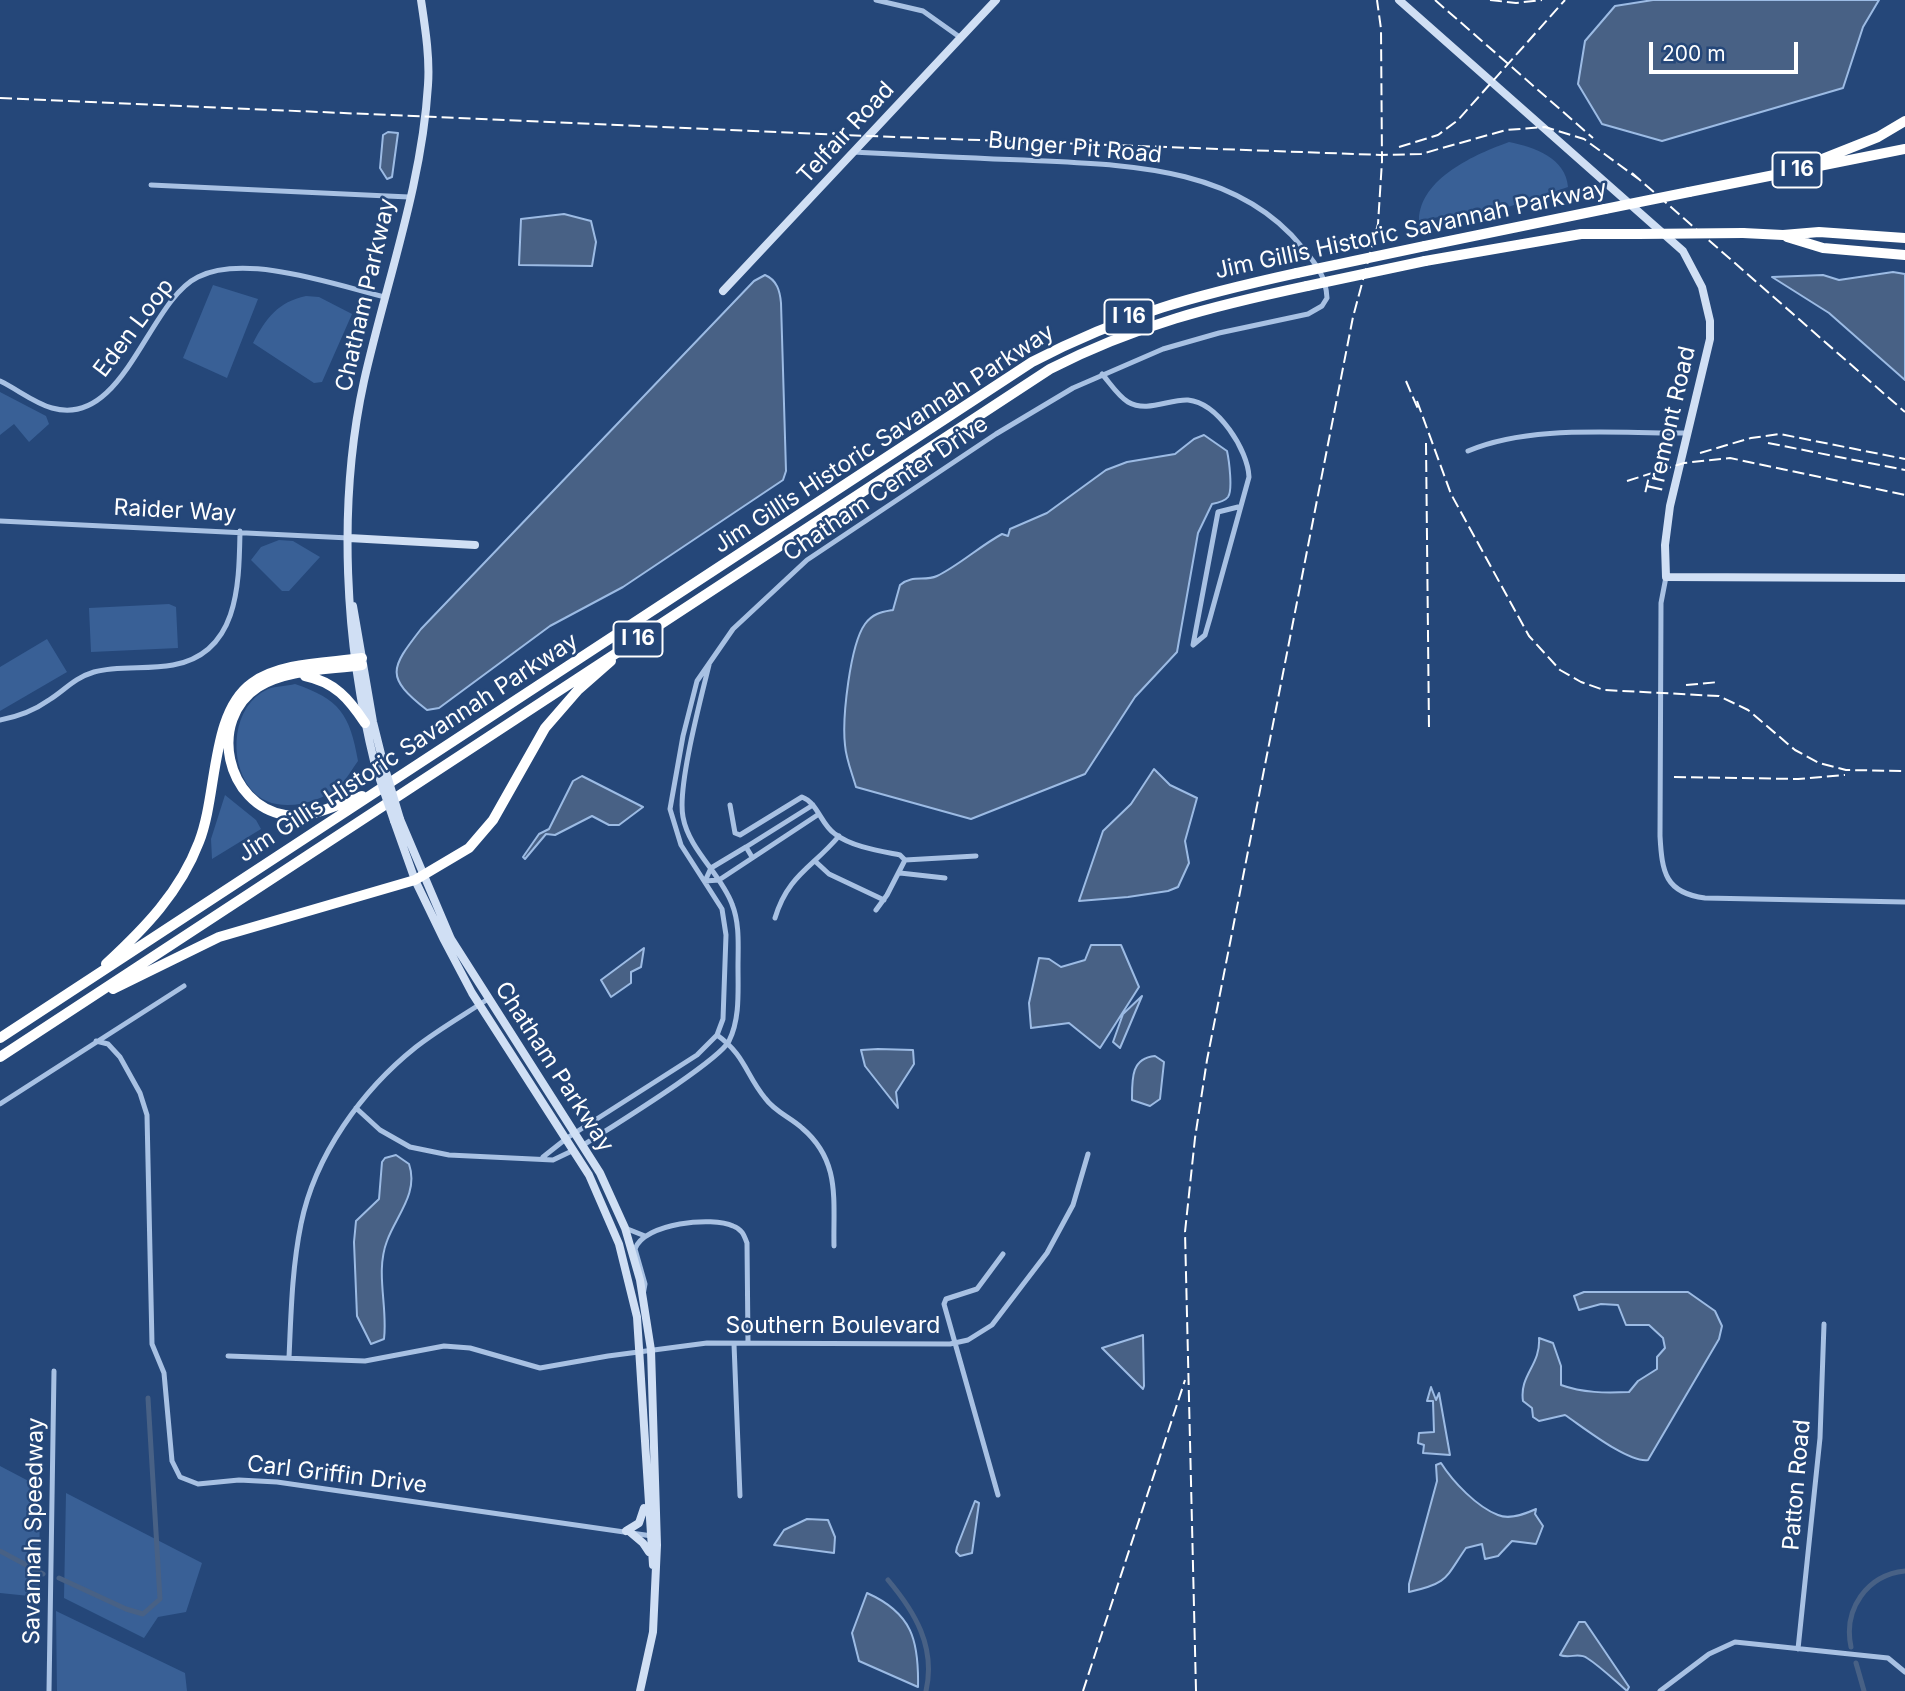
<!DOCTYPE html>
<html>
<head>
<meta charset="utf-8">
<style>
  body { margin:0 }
  #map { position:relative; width:1905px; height:1691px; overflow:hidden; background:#254779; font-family:Inter,sans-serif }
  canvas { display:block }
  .scale { position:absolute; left:1649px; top:42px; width:149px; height:32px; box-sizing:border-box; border:4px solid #fff; border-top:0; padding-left:9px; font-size:21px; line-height:24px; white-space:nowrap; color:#fff; -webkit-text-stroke:5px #254779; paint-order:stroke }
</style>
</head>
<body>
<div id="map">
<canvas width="1905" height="1691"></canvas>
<div class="scale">200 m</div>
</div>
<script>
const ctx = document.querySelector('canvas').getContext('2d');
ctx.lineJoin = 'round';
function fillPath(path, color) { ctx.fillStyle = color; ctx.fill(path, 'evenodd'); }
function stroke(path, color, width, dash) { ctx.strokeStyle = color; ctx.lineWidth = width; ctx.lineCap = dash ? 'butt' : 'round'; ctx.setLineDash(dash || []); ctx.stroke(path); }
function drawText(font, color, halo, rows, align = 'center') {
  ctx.font = font + ' Inter,sans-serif'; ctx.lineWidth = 5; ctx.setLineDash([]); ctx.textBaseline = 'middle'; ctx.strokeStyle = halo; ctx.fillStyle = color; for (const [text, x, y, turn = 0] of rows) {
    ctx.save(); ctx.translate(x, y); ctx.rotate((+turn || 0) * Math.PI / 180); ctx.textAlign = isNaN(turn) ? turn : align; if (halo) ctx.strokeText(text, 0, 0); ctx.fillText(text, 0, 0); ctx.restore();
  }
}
fillPath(new Path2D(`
  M1509,142C1534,147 1566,158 1568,187L1508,207L1419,220C1420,178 1476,154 1509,142Z
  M213,285L258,299L227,378L183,358Z
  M306,296L319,297L352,314L322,382L314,383L253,343C266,318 278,302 306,296Z
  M0,392L46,416L49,424L29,442L14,424L0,435Z
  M279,540L293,541L320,557L289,591H282L251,560L261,547Z
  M169,604L176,607L178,648L91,652L89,608Z
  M47,639L67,672L0,711V667Z
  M295,684C339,699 350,714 358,761C352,769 346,780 339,787C316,805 271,816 250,788C228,760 232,705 268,689C276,686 287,686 295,684Z
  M225,795L256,820L261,829L212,859L211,839Z
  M0,1466L40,1487L39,1597L0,1593Z
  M66,1493L202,1563L186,1612L158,1617L144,1638L64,1598Z
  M56,1611L185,1673L187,1691H57Z`), '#396096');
const water = new Path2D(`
  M1653,0H1879L1863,27L1843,88L1662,141L1602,124L1578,84L1585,41L1615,6Z
  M388,132L398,133L392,177L387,179L380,168L383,135Z
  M564,214L591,221L596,242L592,266L519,265L521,219Z
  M1893,272L1905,274V380L1829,313L1772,277L1823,275L1839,280Z
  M765,275C777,280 780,291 781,303L786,471L783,480L623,587L550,626L439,708L427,710C385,677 390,669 421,629L754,281Z
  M1204,435L1227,451C1229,460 1233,490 1228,497C1225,501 1217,503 1212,504L1198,533L1177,652L1135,697L1085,774L971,819L856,787C852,773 846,759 845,745C842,718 850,645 865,624C873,613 882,612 893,610L900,585C913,574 924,582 937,576C958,566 980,546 1002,534L1008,536L1010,529L1047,513L1106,470L1127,462L1175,454L1194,439Z
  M1154,769L1170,785L1197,798L1185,841L1189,863L1178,887L1168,891L1128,897L1079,901L1103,831L1131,804Z
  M582,776L643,807L619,825H609L592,816L555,835L546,834L525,859L523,857L539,834L549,829L573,781Z
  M1091,945H1121L1139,987L1100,1048L1069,1023L1031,1028L1029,1003L1039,958L1049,959L1061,967L1085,960Z
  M644,948L641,967L631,972V983L611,997L601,980Z
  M1142,996L1120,1048L1113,1042L1123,1014Z
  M878,1049L913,1050L914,1064L896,1092L898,1108L865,1066L861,1050Z
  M1155,1056L1164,1062L1160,1099L1150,1106L1132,1100C1132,1079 1131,1058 1155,1056Z
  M396,1155L409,1164C419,1193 396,1216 387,1241C375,1272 388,1307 384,1339L371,1344L357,1316L354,1242L356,1221L379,1199L382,1162L385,1158Z
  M1584,1292H1688L1715,1311L1722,1326L1719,1339L1648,1460C1628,1463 1583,1427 1565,1415L1539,1421L1533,1417L1532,1408L1523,1401C1519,1375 1541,1365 1539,1338L1553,1343L1561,1366V1385C1583,1393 1605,1393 1629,1392L1638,1381L1657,1369V1357L1665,1348L1663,1338L1649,1325H1626L1618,1305L1601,1304L1579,1310L1574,1296Z
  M1143,1335L1144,1386L1143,1389L1102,1348Z
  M1431,1387L1436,1400L1439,1393L1450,1455L1423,1453L1424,1445L1418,1443L1419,1433L1434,1432L1433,1401H1427Z
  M1441,1463C1453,1482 1477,1507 1498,1515C1510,1520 1525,1514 1536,1509L1535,1514L1543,1526L1536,1544L1512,1541L1498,1556L1485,1559L1482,1544L1466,1548C1445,1578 1449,1583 1409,1592V1584L1437,1481L1436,1465Z
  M975,1501L979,1503L972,1553L960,1556L956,1552L957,1547Z
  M807,1519L828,1520L835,1537L834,1553L774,1545L784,1530Z
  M867,1593C912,1613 919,1640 918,1687L859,1661L852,1633Z
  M1579,1622H1585L1629,1687L1627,1691C1614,1680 1601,1667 1587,1658C1579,1652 1569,1659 1560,1655Z`);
fillPath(water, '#486185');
stroke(water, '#9cbbe4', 2);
stroke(new Path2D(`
  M0,1551L43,1574
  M59,1578L126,1609L143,1614L160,1599L148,1398
  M888,1580C915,1612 936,1647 926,1691
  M1851,1647C1843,1609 1867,1575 1905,1571
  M1856,1663L1864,1691`), '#486185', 5);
stroke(new Path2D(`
  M876,0L923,11L961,38
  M151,185L409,197
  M1102,374C1110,383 1118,396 1128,402C1147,413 1169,399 1188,400C1218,403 1248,450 1249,477L1210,618L1205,635L1193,645L1218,512L1238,507
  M0,381C17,389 34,403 52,408C124,429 148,301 198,277C246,253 336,285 385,297
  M1468,451C1532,424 1618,434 1687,433
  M0,521L349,538
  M1666,577L1661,603L1660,836C1662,872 1665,893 1705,898L1905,902
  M0,720C16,717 35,710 49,700C65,690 74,678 94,672C119,665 147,670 173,665C239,653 239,584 240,531
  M730,805L735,833L740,835L802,797C818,803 821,825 835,834C852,847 880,851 900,855L905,860L976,856
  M746,847L813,805
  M816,862L829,874L884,900
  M900,873L945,878
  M705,881L719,880L819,814
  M705,881L711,868L746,847L752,857
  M876,910L887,895L905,860
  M775,918C788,875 812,868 839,836
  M717,1035C745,1055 746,1075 765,1098C775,1112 790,1117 802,1128C841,1161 833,1200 834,1246
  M96,1041L108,1044L120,1057L140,1093L147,1115L152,1344L164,1373L172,1461L180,1477L198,1484L239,1480L277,1482L652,1536
  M0,1104L184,986
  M356,1108L380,1130L410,1147L449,1155L553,1160L574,1150
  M582,1146C608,1129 718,1062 729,1041C740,1019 738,992 738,967C738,946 740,924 732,904C721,874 689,850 683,817C677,787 701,698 709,665
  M543,1157L567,1138L697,1055L717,1035L723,1019L726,935L722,909L681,845L670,809L683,736L697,681L733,629L807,560L996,434L1073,388L1163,349L1219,333L1308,314L1322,306L1327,298C1326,276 1316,264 1302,247C1235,164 1121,165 1024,160C967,158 911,155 854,152
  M625,1228L645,1236
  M643,1295L645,1284L635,1249C644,1223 713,1216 733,1226C742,1229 744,1235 747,1243L748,1343
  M734,1344L740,1496
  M228,1356L365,1361L444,1346L470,1348L540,1368L608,1356L707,1343L950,1344L968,1340L992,1325L1047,1253L1073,1205L1088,1154
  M289,1358C291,1313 292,1268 301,1224C315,1155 362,1090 416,1047C439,1029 464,1015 488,999
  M998,1495L944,1304L946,1299L977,1289L1003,1254
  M1798,1649L1820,1438L1824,1324
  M49,1691L54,1371
  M1660,1691L1709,1654L1735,1642L1888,1658L1905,1672`), '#a8c1e3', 5);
stroke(new Path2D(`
  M1399,0L1683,251L1702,287L1710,321V339L1670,506L1665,545L1666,577L1905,578
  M723,291L996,0
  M349,538L475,545
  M353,606L373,722L383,762
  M375,765C345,644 337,504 364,381C386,283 422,185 428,85C430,57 425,27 421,0
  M400,819L451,939L600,1173L625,1228L640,1280L651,1350L657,1545L653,1632L640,1691
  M394,821L415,880L444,940L472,993L589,1175L619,1244L637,1317L653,1565
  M626,1531L639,1523L644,1508
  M630,1532L643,1543L649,1552`), '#d0dff4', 8);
stroke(new Path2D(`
  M1820,160L1878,137L1905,121
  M1689,192L1905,149
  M1743,233L1783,235L1819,232L1905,238
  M1787,237L1823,248L1905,255
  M1425,246L1605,209
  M1425,261L1581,234H1638
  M305,676C335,682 349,699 365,723
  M362,796C337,804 312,819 285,815C226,805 207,720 258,687C286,669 330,670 362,665
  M106,964C145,928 180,892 199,842C218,794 210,713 252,683C281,662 328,663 362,658
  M113,989L219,937L415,880L469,848L493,820L545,728L578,690L611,661
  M0,1038L1032,362C1124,314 1197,295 1297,273
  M0,1057L1050,369C1136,325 1213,306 1307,286`), '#fff', 10);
stroke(new Path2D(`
  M1435,0L1593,138
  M1490,0L1516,3L1542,0
  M0,98L869,136L1381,155L1421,154L1506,130L1545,127L1584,139L1640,180
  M1399,147L1438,135L1458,120L1565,0
  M1632,173L1905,412
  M1406,381L1418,409
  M1417,401L1451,494L1529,636L1560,670L1581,682L1604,690L1719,696L1748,710L1795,750L1819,763L1846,770L1905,771
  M1426,443L1429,730
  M1768,443L1905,470
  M1700,453L1751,438L1780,434L1905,459
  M1627,481L1684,463L1730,458L1905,495
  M1686,685L1719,682
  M1674,777L1798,779L1845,775
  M1083,1691L1185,1380
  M1196,1691L1185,1232L1195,1138L1207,1060L1353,317L1378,224L1382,161L1381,29L1377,0`), '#fff', 2, [12, 5]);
stroke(new Path2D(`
  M383,762L400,819
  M375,765L394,821`), '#d0dff4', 8);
stroke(new Path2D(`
  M1605,209L1689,192
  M1638,234L1743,233
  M1297,273L1425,246
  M1307,286L1425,261`), '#fff', 10);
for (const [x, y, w] of [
  [1797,170,49],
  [1129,317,49],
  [638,639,49]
]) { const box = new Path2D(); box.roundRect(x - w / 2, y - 17.5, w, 35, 5); ctx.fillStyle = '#254779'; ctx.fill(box); stroke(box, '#fff', 2); }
drawText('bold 21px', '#fff', null, [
  ["I 16",1797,170],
  ["I 16",1129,317],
  ["I 16",638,639]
]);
drawText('23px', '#fff', '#254779', [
  ["Telfair Road",846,133,-47],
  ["Bunger Pit Road",1075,148,5],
  ["Jim Gillis Historic Savannah Parkway",1411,230,-12],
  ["Chatham Parkway",366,295,-77],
  ["Eden Loop",134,328,-53],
  ["Tremont Road",1671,421,-77],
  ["Jim Gillis Historic Savannah Parkway",884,439,-33],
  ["Chatham Center Drive",886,489,-34],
  ["Raider Way",175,511,3],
  ["Jim Gillis Historic Savannah Parkway",408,748,-33],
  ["Chatham Parkway",554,1067,57],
  ["Southern Boulevard",833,1326],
  ["Carl Griffin Drive",337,1475,7],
  ["Patton Road",1797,1485,-85],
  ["Savannah Speedway",34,1531,-89]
]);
</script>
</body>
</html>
